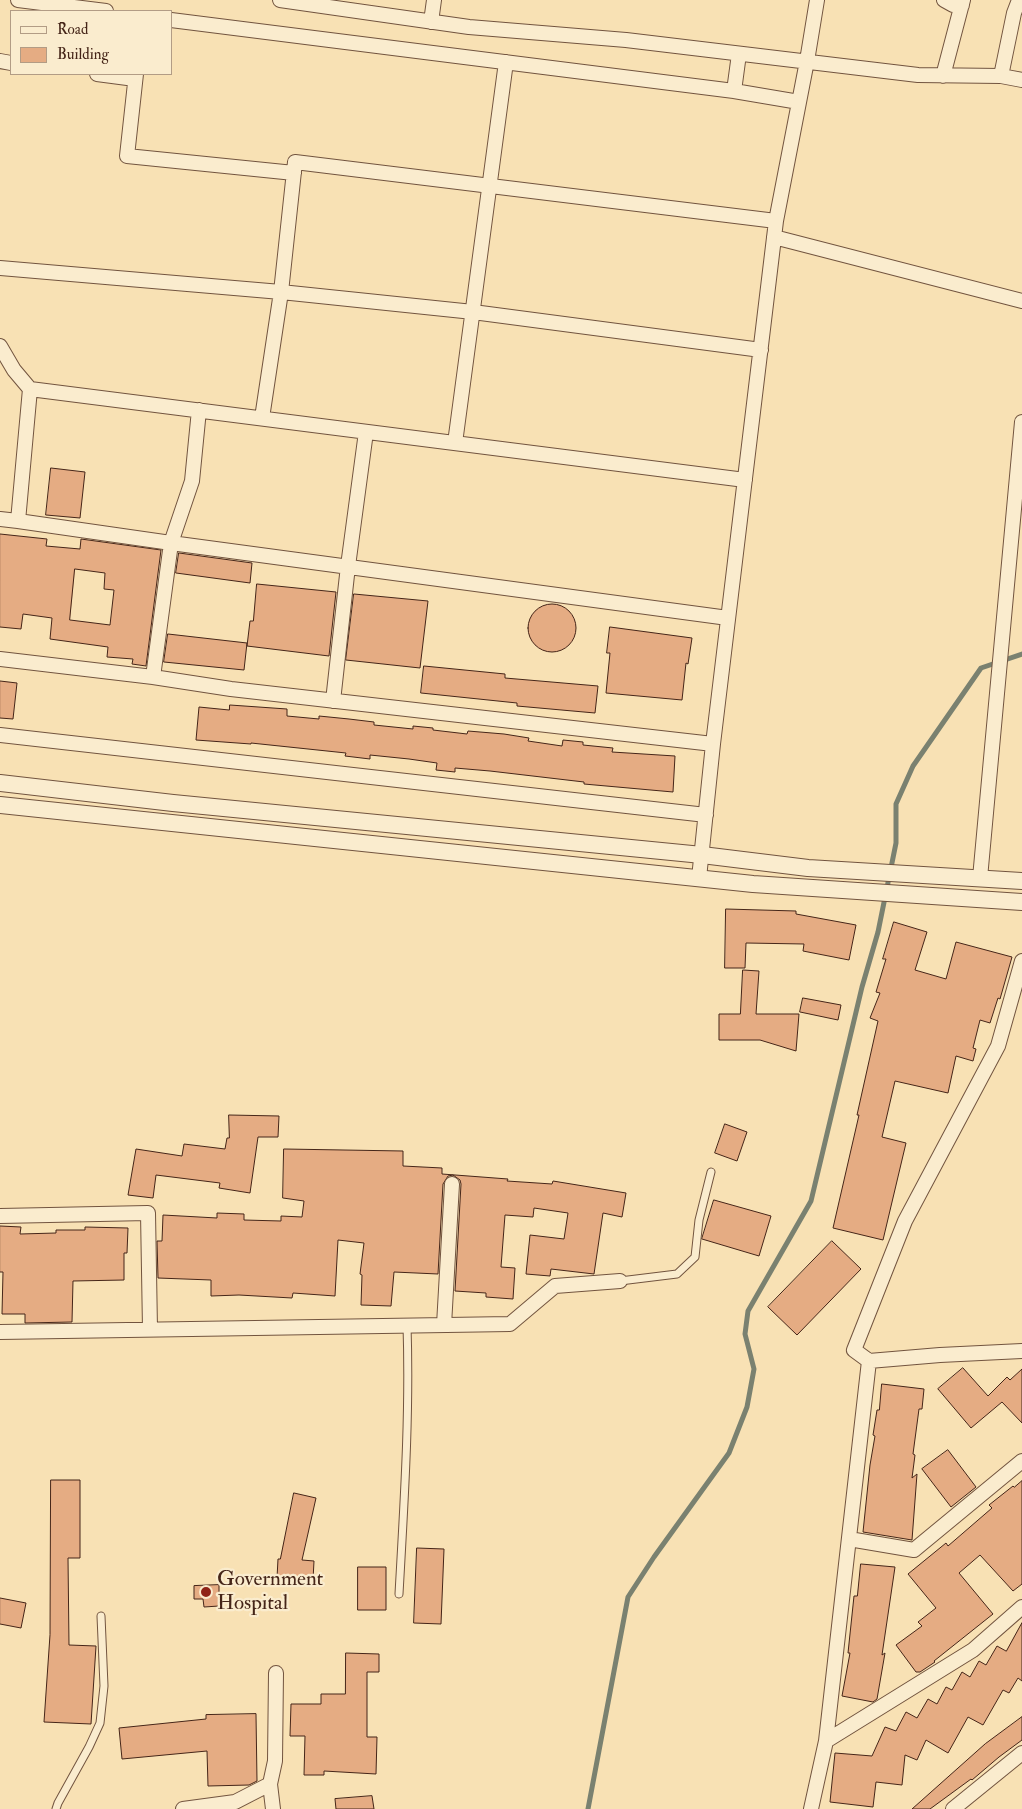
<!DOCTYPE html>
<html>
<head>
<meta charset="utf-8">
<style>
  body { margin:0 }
  #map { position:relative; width:1022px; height:1809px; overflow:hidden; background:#f8e1b4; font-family:"IM FELL Double Pica",serif }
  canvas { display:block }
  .legend { position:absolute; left:10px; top:10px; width:162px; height:65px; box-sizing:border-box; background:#faecce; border:1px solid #b29c85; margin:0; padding:6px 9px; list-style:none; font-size:15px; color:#452518 }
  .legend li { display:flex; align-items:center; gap:10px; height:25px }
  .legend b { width:25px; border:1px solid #b29c85 }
</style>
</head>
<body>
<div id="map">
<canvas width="1022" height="1809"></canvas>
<ul class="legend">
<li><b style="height:6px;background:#faecce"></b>Road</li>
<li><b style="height:14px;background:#e5ac83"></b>Building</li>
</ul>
</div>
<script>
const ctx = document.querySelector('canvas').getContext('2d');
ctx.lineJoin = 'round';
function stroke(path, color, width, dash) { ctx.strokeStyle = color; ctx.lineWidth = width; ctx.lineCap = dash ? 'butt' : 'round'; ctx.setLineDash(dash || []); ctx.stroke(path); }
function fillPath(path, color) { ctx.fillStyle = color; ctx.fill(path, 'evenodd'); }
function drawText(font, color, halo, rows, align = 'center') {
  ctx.font = font + ' "IM FELL Double Pica",serif'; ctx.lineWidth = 4.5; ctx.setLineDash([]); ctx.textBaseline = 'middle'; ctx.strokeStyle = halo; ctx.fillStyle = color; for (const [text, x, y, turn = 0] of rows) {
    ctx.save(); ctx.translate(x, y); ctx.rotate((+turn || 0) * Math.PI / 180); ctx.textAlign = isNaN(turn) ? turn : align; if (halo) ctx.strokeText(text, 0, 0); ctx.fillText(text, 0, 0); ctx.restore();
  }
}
stroke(new Path2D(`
  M588,1809L628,1597L654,1557L729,1453L747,1407L754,1369L745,1334L748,1311L811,1201L862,987L878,932L896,843V804L913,766L981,668L1022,654`), '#7a8170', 5);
const building = new Path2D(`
  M51,468L85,472L80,518L46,515Z
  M0,534L47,539L46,546L80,549L81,539L161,550L146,666L132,664L133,659L107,657L108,647L50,639L52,618L23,614L21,629L0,627ZM75,569L105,573L104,589L114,590L110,625L70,620Z
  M179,553L252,563L250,583L176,573Z
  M257,584L336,592L329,656L247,646L250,621H253Z
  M354,594L428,601L420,668L346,660Z
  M528 628a24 24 0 1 1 48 0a24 24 0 1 1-48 0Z
  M610,627L692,638L688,664L686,663L682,700L606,693L610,653H607Z
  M168,634L247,643L244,670L164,662Z
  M424,666L505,674V678L598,686L595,713L517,706V703L421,693Z
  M0,681L17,683L13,719L0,718Z
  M230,705L287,709V716L319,719V716L349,719L374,722V725L413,729V726L433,728V730L467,734L468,731L504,734L529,738L528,741L562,746L563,740L583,742V745L613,748L612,752L675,756L673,792L584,784V782L490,771L455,768V772L436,770L437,763L409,759L370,755V759L345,756L346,753L251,743V744L196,740L199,707L229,710Z
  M726,909L796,911V914L856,925L849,960L803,951L804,944L746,943L745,968H725Z
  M894,922L927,932L915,970L946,979L956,942L1012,957L1000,999L998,998L990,1023L980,1020L973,1048L976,1049L973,1061L956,1056L948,1093L895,1081L882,1137L906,1143L883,1240L833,1228L859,1115H857L878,1021L870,1018L880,993L876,992L886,959H883Z
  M743,970L759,971L756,1014H799L796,1051L760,1040H719V1014H740Z
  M803,998L841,1005L838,1020L800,1012Z
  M229,1115L279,1116L278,1137H258L250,1193L219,1188L220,1183L156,1175L153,1198L128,1195L136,1149L182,1156L184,1144L225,1149L227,1138H229Z
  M725,1124L747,1132L737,1161L715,1153Z
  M284,1149L403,1151V1166L442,1168V1174L508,1179L507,1181L552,1184L553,1181L626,1193L622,1217L603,1213L594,1274L551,1269L550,1276L526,1274L530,1235L564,1239L568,1213L534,1208L533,1217L505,1215L501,1267L515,1268L513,1299L486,1297V1293L455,1291L461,1184L460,1180L453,1175L448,1176L443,1184L438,1274L394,1272L391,1306L361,1305L362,1275L360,1274L364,1243L338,1240L335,1296L293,1293L292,1298L239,1295L211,1296V1280L158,1278L157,1241H162L163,1215L217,1218V1213L244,1214V1220L281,1221V1216L302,1217L304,1201L283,1198Z
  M714,1200L771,1216L759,1256L702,1239Z
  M0,1226L21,1227L20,1234L56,1233V1230H85V1227L128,1228L127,1253H124V1280L73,1281L72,1322L25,1323V1314H2L3,1272H0Z
  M832,1241L861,1269L797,1335L768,1307Z
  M963,1368L988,1396L1007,1377L1010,1380L1022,1369V1423L1002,1402L971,1428L938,1389Z
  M882,1384L924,1389L922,1409H919L913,1454L915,1455L912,1478L917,1474L912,1540L863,1532L870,1465L875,1436L873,1435L877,1410H879Z
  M948,1450L976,1487L951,1507L922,1469Z
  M51,1480H80V1558H68L69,1645L96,1646L91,1724L44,1722L50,1635Z
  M1022,1481V1584L1013,1591L980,1555L959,1573L993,1614L934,1661L935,1662L920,1672H916L896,1645L922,1626L918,1622L936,1608L908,1574L946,1543L948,1546L992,1508L989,1505L1013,1486L1014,1487Z
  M294,1493L316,1498L302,1560L314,1561L313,1580L277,1578L278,1559H280Z
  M417,1548L444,1549L441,1624L414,1623Z
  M861,1564L895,1567L882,1655L885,1653L877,1699L873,1702L842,1696L850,1653H848L854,1596H857Z
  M358,1567H386V1610H358Z
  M219,1585V1606L204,1607L203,1599H194V1586Z
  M0,1598L26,1603L21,1628L0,1624Z
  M1022,1623V1681L1018,1678L1009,1693L1003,1690L983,1725L968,1717L948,1753L926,1740L917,1760L905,1755L902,1785L876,1782L873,1807L830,1802L835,1753L872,1756L885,1727L896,1731L906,1712L917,1718L928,1699L937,1704L946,1687L952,1690L962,1672L970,1677L979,1661L986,1665L997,1646L1006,1651Z
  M346,1653L379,1654V1672H367V1737H377L376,1774L324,1771V1775H304L305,1736H290L291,1704H321V1694H345Z
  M256,1714L257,1781L249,1785L208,1786L207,1751L122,1759L119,1728L206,1719V1715Z
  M1022,1717V1740L999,1757L972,1780L971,1779L930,1809H912L985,1744Z
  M372,1796L374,1809H336L335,1799Z`);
fillPath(building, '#e5ac83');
stroke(building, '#452518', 1);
const service = new Path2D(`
  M620,1281L677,1274L695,1257L699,1220L711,1172
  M399,1594C404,1504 410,1415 407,1325
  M56,1809L58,1803L89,1747L100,1723L104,1686L101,1616`);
const minor = new Path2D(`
  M18,0L106,11
  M280,0L469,27L626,40L918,75L1001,76L1014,13L1019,0
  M944,0L953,5H962
  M171,20L734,91L799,102
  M431,22L434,0
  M0,61L11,63
  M97,74L135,79
  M136,74L127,156L294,173
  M943,76L963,0
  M1001,76L1022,80
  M734,91L739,54
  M774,237L1022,301
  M0,268L281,292L473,312L761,350
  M0,346L14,370L30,389L745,480
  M262,418L281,292L295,162L776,221
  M455,443L506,62
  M0,519L18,521L30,389
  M18,521L171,543L728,618
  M0,659L153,677L231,689L713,744
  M153,677L171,543L192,481L199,410
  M333,701L348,566L366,432
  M0,735L706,815
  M699,878L713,744L776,221L807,61L817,0
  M980,878L1022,422
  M1022,961L998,1046L905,1221L854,1350L869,1361L940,1355L1022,1351
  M0,1216L148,1213L150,1329
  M444,1325L452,1184
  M0,1332L510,1324L555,1286L620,1281
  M849,1539L914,1550L1022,1461
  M826,1741L973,1650L1022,1607
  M270,1784L273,1809
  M183,1809L235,1802L270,1784L275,1761L276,1673
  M811,1809L826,1741L869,1361
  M953,1809L1022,1753`);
const tertiary = new Path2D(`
  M0,783L173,803L702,855L808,868L1022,881
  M0,805L753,884L1022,902`);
stroke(service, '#72543f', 9);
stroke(minor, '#72543f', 16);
stroke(tertiary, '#72543f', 18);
stroke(service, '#faecce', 7);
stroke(minor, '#faecce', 14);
stroke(tertiary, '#faecce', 16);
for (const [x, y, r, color] of [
  [206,1592,6,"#8f2418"]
]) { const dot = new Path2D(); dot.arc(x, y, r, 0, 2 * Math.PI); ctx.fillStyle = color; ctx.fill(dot); stroke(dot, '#faecce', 2); }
drawText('21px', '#452518', '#faecce', [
  ["Government",217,1580],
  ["Hospital",217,1604]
], 'left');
</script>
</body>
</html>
